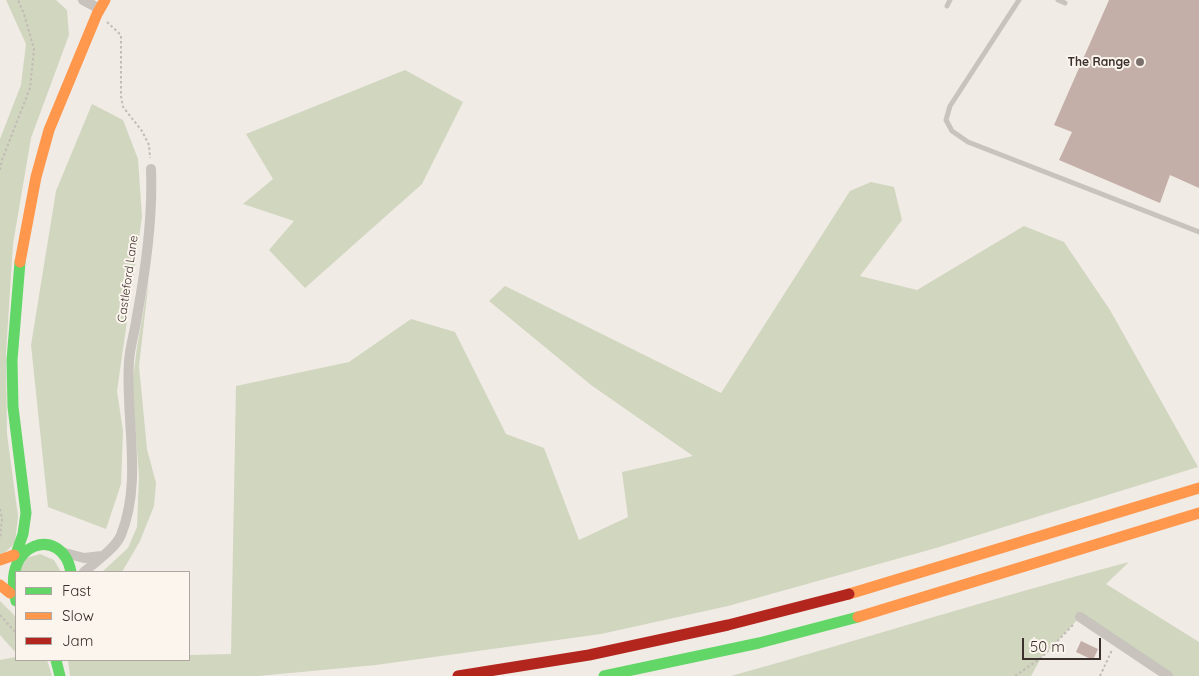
<!DOCTYPE html>
<html>
<head>
<meta charset="utf-8">
<style>
  body { margin:0 }
  #map { position:relative; width:1199px; height:676px; overflow:hidden; background:#f0ebe5; font-family:Quicksand,sans-serif }
  canvas { display:block }
  .legend { position:absolute; left:15px; top:571px; width:175px; height:90px; box-sizing:border-box; background:#fbf5ee; border:1px solid #aea6a0; margin:0; padding:6px 9px; list-style:none; font-size:15px; color:#3b302b }
  .legend li { display:flex; align-items:center; gap:10px; height:25px }
  .legend b { width:25px; border:1px solid #aea6a0 }
  .scale { position:absolute; left:1022px; top:638px; width:79px; height:22px; box-sizing:border-box; border:2px solid #3b302b; border-top:0; padding-left:6px; font-size:15px; line-height:18px; white-space:nowrap; color:#3b302b; -webkit-text-stroke:4px #fbf5ee; paint-order:stroke }
</style>
</head>
<body>
<div id="map">
<canvas width="1199" height="676"></canvas>
<ul class="legend">
<li><b style="height:6px;background:#63d668"></b>Fast</li>
<li><b style="height:6px;background:#ff974d"></b>Slow</li>
<li><b style="height:6px;background:#b3261e"></b>Jam</li>
</ul>
<div class="scale">50 m</div>
</div>
<script>
const ctx = document.querySelector('canvas').getContext('2d');
ctx.lineJoin = 'round';
function fillPath(path, color) { ctx.fillStyle = color; ctx.fill(path, 'evenodd'); }
function stroke(path, color, width, dash) { ctx.strokeStyle = color; ctx.lineWidth = width; ctx.lineCap = dash ? 'butt' : 'round'; ctx.setLineDash(dash || []); ctx.stroke(path); }
function drawText(font, color, halo, rows, align = 'center') {
  ctx.font = font + ' Quicksand,sans-serif'; ctx.lineWidth = 4; ctx.setLineDash([]); ctx.textBaseline = 'middle'; ctx.strokeStyle = halo; ctx.fillStyle = color; for (const [text, x, y, turn = 0] of rows) {
    ctx.save(); ctx.translate(x, y); ctx.rotate((+turn || 0) * Math.PI / 180); ctx.textAlign = isNaN(turn) ? turn : align; if (halo) ctx.strokeText(text, 0, 0); ctx.fillText(text, 0, 0); ctx.restore();
  }
}
fillPath(new Path2D(`
  M6,0H56L67,10L69,35L31,138L13,244L6,353L7,434L18,516L15,543L0,557V139L21,85L26,44Z
  M405,70L463,102L422,184L305,288L269,250L294,221L243,204L273,179L246,134Z
  M92,104L123,120L138,159L142,217L117,391L123,431L121,484L106,529L48,507L31,345L56,191Z
  M871,182L894,187L902,220L860,276L917,290L1024,226L1064,242L1110,310L1198,467L936,548L728,606L601,634L376,665L258,676H70L68,660H189V655L231,654L236,386L349,362L411,319L455,332L506,434L544,448L579,540L628,517L622,472L693,456L591,385L489,301L505,286L721,393L850,191Z
  M149,279L139,366L147,449L156,483L154,506L140,541L122,572H102L128,548L137,527L139,476L132,386L137,347Z
  M40,554L54,560L61,572H16L26,558Z
  M1129,562L1106,584L1199,642V676H1165L1080,617L1041,658L1031,676H731C864,639 995,597 1129,562Z
  M0,601L16,617V653L0,635Z
  M16,657V660H47L52,676H0V660Z`), '#d1d6bf');
fillPath(new Path2D(`
  M1109,0H1199V188L1170,175L1160,203L1059,160L1072,132L1054,125Z
  M1081,641L1098,649L1093,660L1076,652Z`), '#c3afa7');
stroke(new Path2D(`
  M107,22L121,35V96L123,107L142,131L149,145L150,158
  M0,170L2,160L30,88L34,49L24,14L18,0
  M0,509L2,519L0,539
  M0,615L16,633
  M1015,676L1041,658L1073,625
  M1100,676L1112,650`), '#c2bbb6', 2, [2.5, 2.5]);
stroke(new Path2D(`
  M1019,0L950,106L946,120L952,131L968,142L1199,232
  M1058,0L1065,3
  M947,6L950,0`), '#c9c3be', 5);
stroke(new Path2D(`
  M83,0L100,9
  M61,552L84,558L102,556
  M84,572C96,561 115,549 121,535C143,481 125,417 129,361C130,346 135,331 137,316C146,268 153,218 151,169
  M1080,617L1168,676`), '#c9c3be', 10);
stroke(new Path2D(`
  M17,551L23,534L26,513L13,407L12,360L20,262
  M16,601C0,542 62,524 71,572
  M56,660L60,676
  M604,676L759,643L858,617`), '#63d668', 11);
stroke(new Path2D(`
  M20,262L36,177L49,130L97,14L105,0
  M0,560L14,555
  M0,585L10,593
  M849,594L1199,488
  M858,617L1199,513`), '#ff974d', 11);
stroke(new Path2D(`
  M458,676L589,655L728,625L849,594`), '#b3261e', 11);
for (const [x, y, r, color] of [
  [1140,62,5,"#7a716c"]
]) { const dot = new Path2D(); dot.arc(x, y, r, 0, 2 * Math.PI); ctx.fillStyle = color; ctx.fill(dot); stroke(dot, '#fbf5ee', 2); }
drawText('bold 12px', '#3b302b', '#fbf5ee', [
  ["The Range",1130,62]
], 'right');
drawText('12px', '#3b302b', '#fbf5ee', [
  ["Castleford Lane",128,279,-82]
]);
</script>
</body>
</html>
